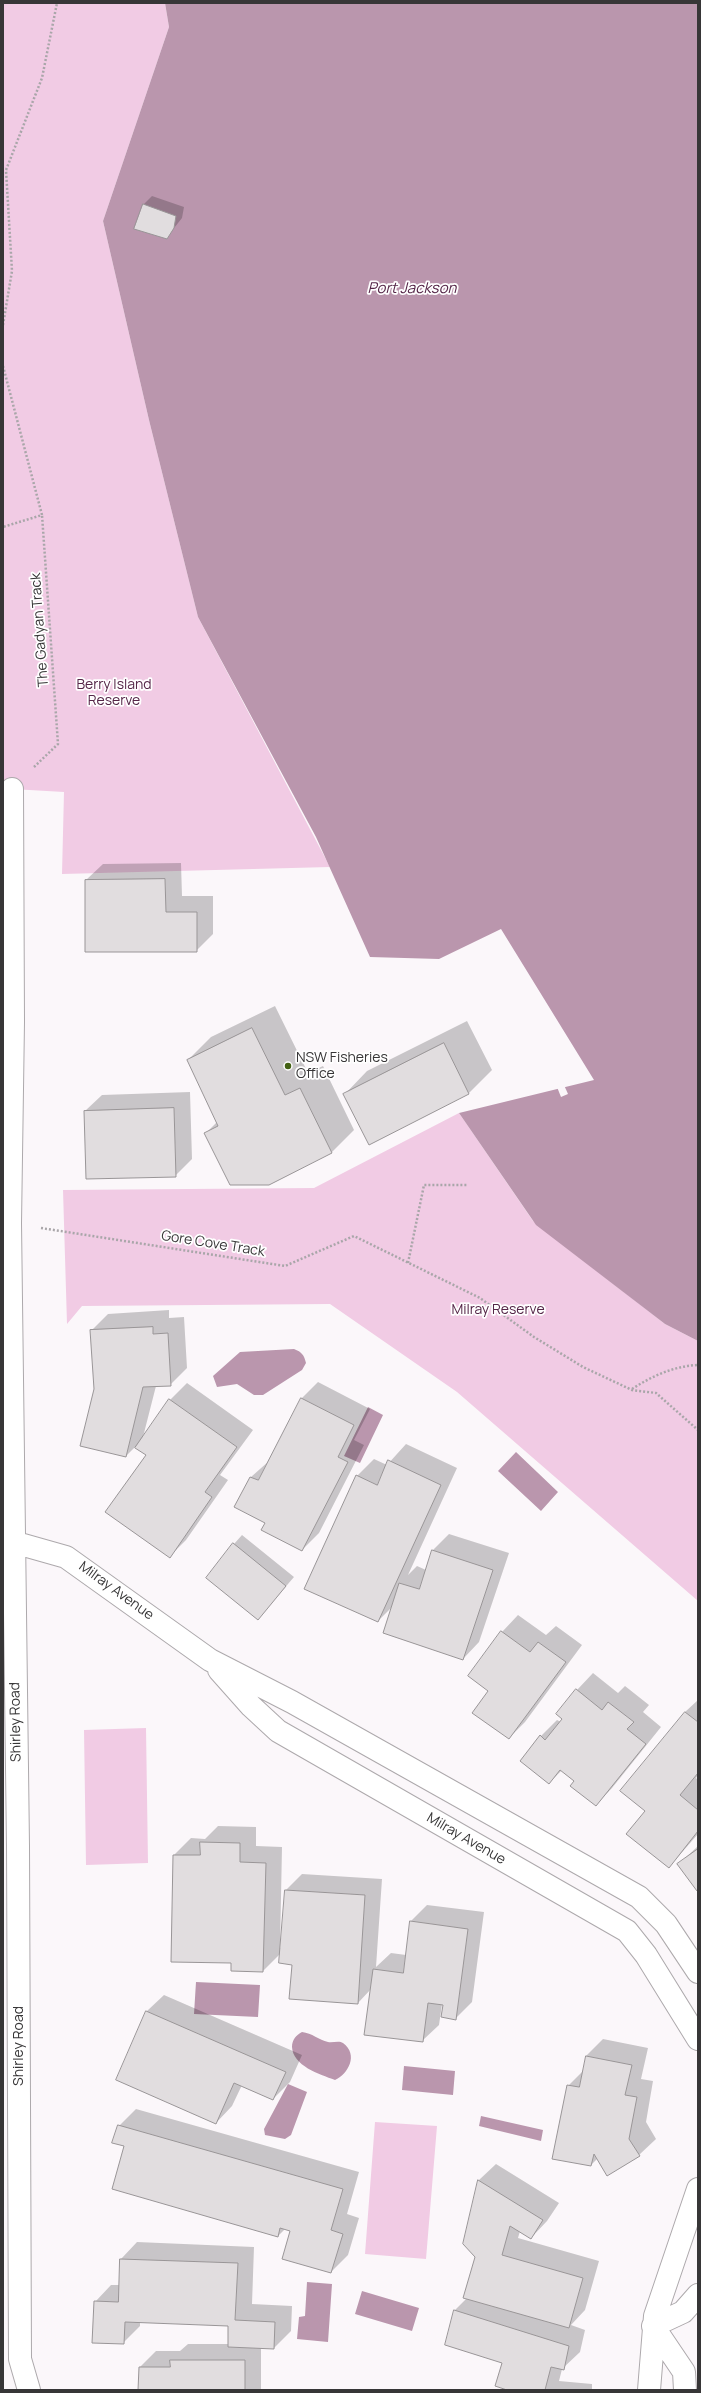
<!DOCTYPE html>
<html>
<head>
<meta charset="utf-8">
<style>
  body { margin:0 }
  #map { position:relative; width:701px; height:2393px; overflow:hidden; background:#fbf7fa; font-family:Manrope,sans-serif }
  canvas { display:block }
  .frame { position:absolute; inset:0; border:4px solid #373637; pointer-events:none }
</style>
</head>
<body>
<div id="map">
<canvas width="701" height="2393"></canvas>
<div class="frame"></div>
</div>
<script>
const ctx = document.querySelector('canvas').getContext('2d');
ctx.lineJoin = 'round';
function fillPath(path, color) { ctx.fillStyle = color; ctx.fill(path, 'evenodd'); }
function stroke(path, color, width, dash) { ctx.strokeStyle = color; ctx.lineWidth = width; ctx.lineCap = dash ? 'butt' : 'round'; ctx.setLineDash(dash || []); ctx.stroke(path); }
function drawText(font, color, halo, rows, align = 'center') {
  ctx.font = font + ' Manrope,sans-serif'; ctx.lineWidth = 3.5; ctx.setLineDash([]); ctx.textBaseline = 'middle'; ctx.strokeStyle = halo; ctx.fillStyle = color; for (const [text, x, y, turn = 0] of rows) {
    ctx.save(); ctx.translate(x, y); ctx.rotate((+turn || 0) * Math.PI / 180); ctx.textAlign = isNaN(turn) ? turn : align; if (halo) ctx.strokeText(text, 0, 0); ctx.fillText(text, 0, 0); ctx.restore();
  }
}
fillPath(new Path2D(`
  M3,3H165L169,27L103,221L149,420L198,617L330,867L62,874L64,792L12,789L3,796Z
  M459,1113L533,1221L665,1324L698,1341V1601L457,1392L330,1304L82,1306L67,1324L63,1190L314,1188Z
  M146,1728L148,1863L86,1865L84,1730Z
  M375,2122L437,2126L426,2259L365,2254Z`), '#f1cbe4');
fillPath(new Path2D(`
  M165,3H698V1341L665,1324L536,1225L459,1113L594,1080L501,929L439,959L370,957L316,837L198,617L149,420L103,221L169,27Z
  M294,1349C302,1352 304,1355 306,1363L302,1370L263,1395H254L237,1384L217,1387L213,1376L240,1352Z
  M368,1407L383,1415L360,1463L344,1456Z
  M516,1452L558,1492L541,1511L498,1471Z
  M196,1982L260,1985L258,2017L194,2014Z
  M302,2032C312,2033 319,2040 328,2042C333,2043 339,2040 343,2043C359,2055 348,2074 335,2080C319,2074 293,2066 292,2047C292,2040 296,2035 302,2032Z
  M404,2066L455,2071L453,2095L402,2090Z
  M288,2084L307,2092L291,2135L285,2139L265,2135L264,2129Z
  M481,2116L543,2130L541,2141L479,2126Z
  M307,2282L332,2284L328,2342L297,2339L299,2317L305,2316Z
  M362,2291L419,2308L412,2331L355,2314Z`), '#ba96ad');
fillPath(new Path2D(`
  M564,1085L568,1094L561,1097L557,1087Z`), '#fbf7fa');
fillPath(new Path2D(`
  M152,196L184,207L182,218L167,237L144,204Z
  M181,863L182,896H213V934L196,951L86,880L103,864Z
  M275,1006L308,1073L323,1066L354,1130L331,1153L205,1134L217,1122L188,1060L211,1037Z
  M467,1021L492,1070L469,1093L369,1143L345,1094L367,1071Z
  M190,1092L192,1159L175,1176L85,1111L102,1095Z
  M169,1310V1318L184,1317L187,1368L170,1385L156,1386L143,1437L170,1400L187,1383L253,1430L220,1475L228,1480L186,1540L170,1556L147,1455L135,1447L126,1456L95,1389L91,1331L108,1314Z
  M318,1382L370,1409L354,1440L364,1445L319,1533L302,1550L266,1523L236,1507L251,1477L269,1461L301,1399Z
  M406,1444L457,1468L408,1575L417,1566L426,1570L433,1550L449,1534L509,1553L479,1642L463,1659L393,1606L378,1621L357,1476L374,1459L387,1465Z
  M242,1535L294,1577L258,1619L234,1544Z
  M518,1615L546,1635L556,1626L582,1645L525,1722L509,1738L490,1691L502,1632Z
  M593,1673L618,1693L625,1686L649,1705L643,1712L661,1727L612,1788L596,1805L575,1781L562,1770L549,1783L541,1736L557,1720L561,1722L577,1690Z
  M698,1700V1775L696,1778L698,1780V1834L669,1867L646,1811L685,1712Z
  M218,1826L256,1827V1846L282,1847L280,1948H281L286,1890L302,1874L382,1879L376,1967L391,1953L406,1955L411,1921L427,1905L484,1912L472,2002L455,2019L445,2004H442L439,2025L422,2041L371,1989L358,2003L293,1964L281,1953L263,1971L232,1962L174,1855L191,1838L205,1839Z
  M698,1846V1889L679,1864Z
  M164,1995L302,2055L290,2082L273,2099L242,2085L232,2106L216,2123L117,2080L147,2011Z
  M603,2039L648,2048L641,2079L653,2081L646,2122L656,2139L639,2155L597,2159L591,2165L568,2086L584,2070L586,2056Z
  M136,2109L359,2172L347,2214L359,2218L348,2255L331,2272L291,2231L285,2229L278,2236L125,2146L119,2126Z
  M496,2164L559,2203L547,2221L531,2238L520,2231L518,2238L599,2261L585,2310L571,2325L585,2330L580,2352L562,2369L559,2381L592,2384V2390H508L503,2362L446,2345L455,2310L467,2298L476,2257L464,2244L479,2180Z
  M137,2242L254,2247L252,2304L292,2306L291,2331L274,2348L261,2347V2390H139L140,2367L156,2351H180L188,2344H229V2325L140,2322V2326L123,2343L95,2302L111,2285H120L121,2259Z`), '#0003');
const building = new Path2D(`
  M143,204L176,216L174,228L167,239L134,229Z
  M165,879L166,912H197V952H85V880Z
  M252,1028L285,1095L300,1088L332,1153L269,1185H230L204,1133L218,1126L187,1060Z
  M444,1043L469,1094L369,1145L343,1094Z
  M174,1108L176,1177L86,1179L84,1111Z
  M153,1327V1334L168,1333L171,1386L143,1387L126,1457L80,1446L94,1389L90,1330Z
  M301,1398L354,1425L338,1457L348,1462L302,1551L261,1530L265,1523L234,1507L250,1477L258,1480Z
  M169,1399L237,1447L205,1492L212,1497L170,1558L105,1512L146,1455L135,1448Z
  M388,1460L441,1485L378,1622L304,1589L356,1475L377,1485Z
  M233,1543L286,1586L258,1620L206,1578Z
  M432,1550L493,1570L463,1660L383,1633L399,1583L419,1589Z
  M501,1631L530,1652L538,1642L566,1662L509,1739L472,1713L488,1691L468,1676Z
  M576,1689L602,1710L608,1702L634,1722L627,1729L646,1744L596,1806L570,1786L574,1781L560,1770L549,1784L520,1761L540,1735L545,1740L562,1719L556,1714Z
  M685,1712L698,1722V1773L680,1795L698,1810V1831L669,1868L626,1834L645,1811L620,1791Z
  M200,1842L240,1843V1862L266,1863L263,1972L231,1971V1963L171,1962L173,1855H200Z
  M698,1849V1890L697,1891L677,1864Z
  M285,1890L365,1895L358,2004L289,1999L292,1965L279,1963Z
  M410,1921L468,1929L456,2020L441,2017L443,2005L428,2003L423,2042L364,2035L373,1969L403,1973Z
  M146,2011L286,2072L273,2100L234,2083L216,2124L116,2080Z
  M586,2056L632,2065L625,2095L637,2097L629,2139L640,2156L607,2176L594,2154L591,2166L552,2159L567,2085L579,2087Z
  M118,2125L343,2189L331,2230L343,2234L331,2273L282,2259L290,2231L280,2228L278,2237L112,2189L124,2146L112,2143Z
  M478,2180L543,2220L531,2239L510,2226L502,2255L583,2278L569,2328L463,2298L475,2257L463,2244Z
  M120,2259L238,2263L235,2320L275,2322L274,2349L228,2347V2326L125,2322L124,2344L92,2343L94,2301L118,2302Z
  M454,2310L569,2346L564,2370L551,2367L545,2390H507L495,2386L502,2363L445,2345Z
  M170,2360H245V2390H138L139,2367H170Z`);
fillPath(building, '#e1dddf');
stroke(building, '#999597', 1);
const minor = new Path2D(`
  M12,789L13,1022L10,1223L18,1846L20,2359L29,2390
  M13,1542L66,1557L210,1660L292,1702L639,1897L666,1924L698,1972
  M219,1670L251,1706L278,1731L627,1931L646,1955L698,2039
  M653,2326L684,2372L685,2390
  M653,2326L683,2312L698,2295
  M649,2390L655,2316L698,2189`);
stroke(minor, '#ada9ac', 24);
stroke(new Path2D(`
  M3,325L12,271L6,170L42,78L57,3
  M3,366L42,515L3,527
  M34,767L58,744L42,515
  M41,1228L285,1266L354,1236L480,1298L534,1337L583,1367L632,1390L656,1393L698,1430
  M408,1263L424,1185H467
  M632,1389C652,1376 674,1366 698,1365`), '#a9a6a9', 2.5, [2, 2]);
stroke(minor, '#fff', 22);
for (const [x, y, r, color] of [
  [288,1066,4,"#436114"]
]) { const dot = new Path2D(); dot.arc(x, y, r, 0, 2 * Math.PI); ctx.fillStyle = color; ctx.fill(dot); stroke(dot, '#fff', 1.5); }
drawText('14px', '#373637', '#fff', [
  ["The Gadyan Track",40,630,-94],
  ["Gore Cove Track",213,1244,9],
  ["Milray Avenue",116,1591,36],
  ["Shirley Road",16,1722,-91],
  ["Milray Avenue",466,1839,30],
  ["Shirley Road",19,2046,-90]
]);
drawText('14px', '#552648', '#fff', [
  ["Berry Island",114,685],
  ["Reserve",114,701],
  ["Milray Reserve",498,1310]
]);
drawText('14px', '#373637', '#fff', [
  ["NSW Fisheries",296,1058],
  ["Office",296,1074]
], 'left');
drawText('italic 15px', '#562749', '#fff', [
  ["Port Jackson",412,289]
]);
</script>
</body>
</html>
